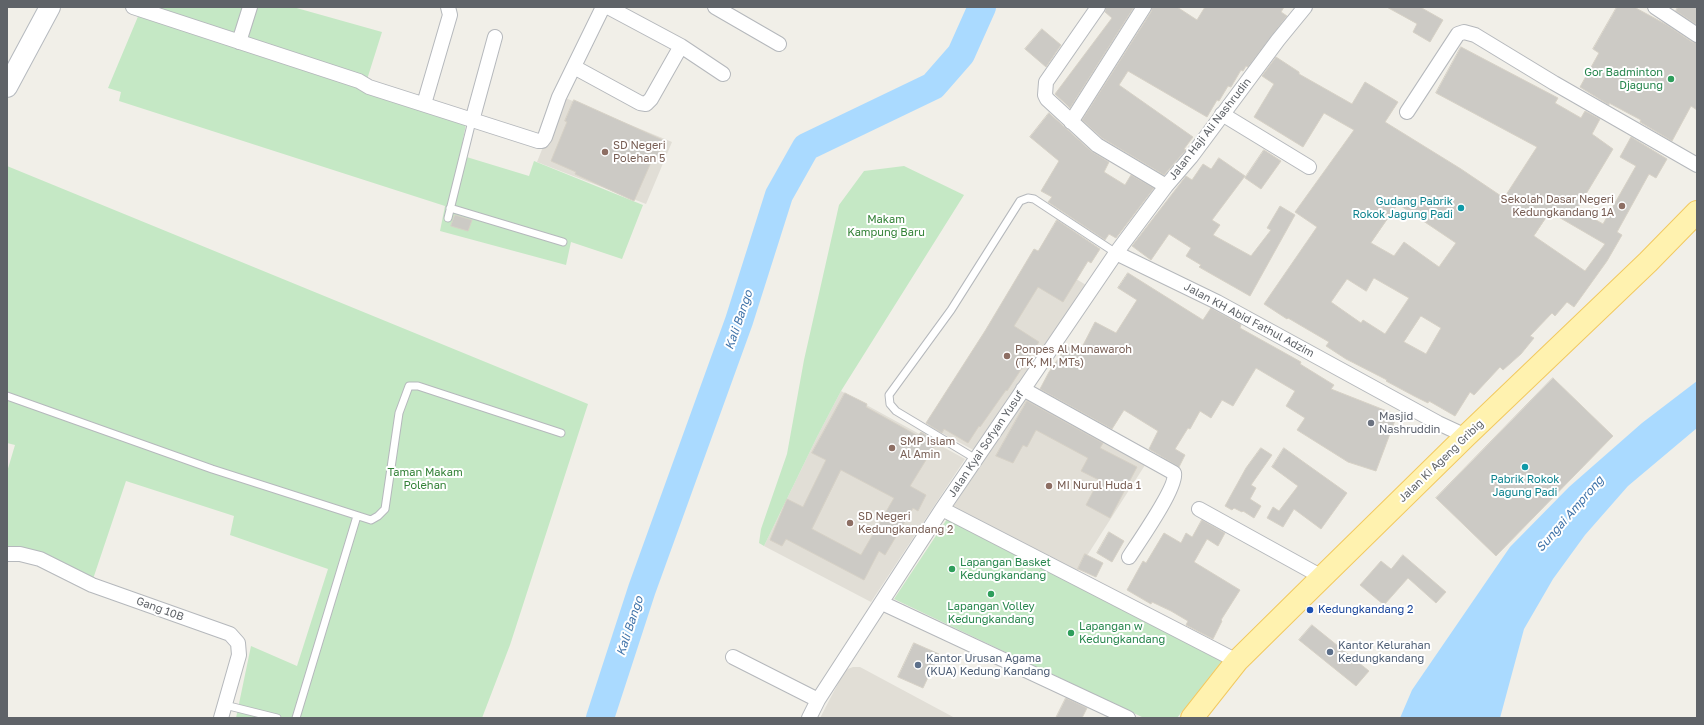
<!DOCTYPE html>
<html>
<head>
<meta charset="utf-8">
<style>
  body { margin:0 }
  #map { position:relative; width:1704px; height:725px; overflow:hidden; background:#f1efe8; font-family:"Golos Text",sans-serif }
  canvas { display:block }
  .frame { position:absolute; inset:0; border:8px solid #5f6368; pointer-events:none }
</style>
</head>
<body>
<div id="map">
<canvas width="1704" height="725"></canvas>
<div class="frame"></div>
</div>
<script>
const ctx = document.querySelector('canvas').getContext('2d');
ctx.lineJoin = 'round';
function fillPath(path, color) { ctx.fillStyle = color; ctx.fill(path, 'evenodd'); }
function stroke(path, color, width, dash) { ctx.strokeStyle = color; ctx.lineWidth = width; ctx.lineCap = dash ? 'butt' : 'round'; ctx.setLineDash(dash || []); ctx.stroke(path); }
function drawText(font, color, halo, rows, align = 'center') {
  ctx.font = font + ' "Golos Text",sans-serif'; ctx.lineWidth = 4; ctx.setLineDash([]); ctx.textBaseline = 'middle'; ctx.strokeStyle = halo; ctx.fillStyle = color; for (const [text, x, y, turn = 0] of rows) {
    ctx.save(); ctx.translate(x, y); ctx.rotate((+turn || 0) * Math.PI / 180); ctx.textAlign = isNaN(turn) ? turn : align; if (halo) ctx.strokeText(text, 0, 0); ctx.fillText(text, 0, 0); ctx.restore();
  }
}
fillPath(new Path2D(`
  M563,97L672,142L646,204L537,162Z
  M1038,256L1086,285L977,452L929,426Z
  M841,391L965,459L871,602L764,546L817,437Z
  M1025,397L1147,462L1076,573L951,510Z
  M853,667H860L955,718H820L845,670Z`), '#e1ded6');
fillPath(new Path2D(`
  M142,7H293L382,32L364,89L466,124L460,155L529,176L534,161L643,205L622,259L571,242L566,265L440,231L445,206L119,101L121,92L108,88Z
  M7,166L588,404L510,645L482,718H236L251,646L297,666L328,569L230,535L234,516L126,481L93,579L51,556L26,549L7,550V472L15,445L7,443Z
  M904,166L964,195L841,391L817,437L764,546L759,543L761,529L787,454L804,360L839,205L864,171Z
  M947,519L1222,661L1177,718H1144L894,599Z`), '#c5e8c5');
fillPath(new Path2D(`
  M1697,381V428L1628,486L1585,535L1553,579L1524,629L1500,718H1400L1412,690L1510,547L1569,487L1642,423Z`), '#aadaff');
stroke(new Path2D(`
  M600,718L642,589L739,321L779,195L806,147L933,86L961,54L982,7`), '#aadaff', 28);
const building = new Path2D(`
  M1106,7H1134L1070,108L1055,94L1112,18L1105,12Z
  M1152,7H1177L1197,20L1205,7H1284L1281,12L1287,16L1248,67L1246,66L1243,71L1241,70L1231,87L1228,86L1219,101L1217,100L1207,117L1128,71L1119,85L1193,137L1184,149L1186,150L1184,152L1164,175L1102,138L1082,120L1151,12Z
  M1387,7H1420L1443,20L1430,42L1413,32L1417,24Z
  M1617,7H1634L1667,25L1692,42L1697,43V110L1691,106L1672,141L1640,122L1641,120L1609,103V105L1580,87L1599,53L1593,49Z
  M1678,7H1697V25L1676,11Z
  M1042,29L1061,45L1046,67L1025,49Z
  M1461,47L1558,98L1555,103L1581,118L1585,111L1600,119L1592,134L1613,149L1577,209L1603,224L1636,166L1620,157L1631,137L1667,159L1656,178L1649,174L1617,232L1622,235L1607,261L1574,307L1567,302L1555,316L1552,313L1530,336L1534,338L1521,354L1503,370L1500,367L1474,395L1470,392L1455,416L1429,401L1428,403L1414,396L1386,381L1387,380L1346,359L1326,346L1329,342L1288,318L1287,319L1264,304L1317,227L1295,212L1354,130L1324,113L1303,147L1254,117L1274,84L1262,76L1276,57L1299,72V74L1352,104L1365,82L1398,102L1385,122L1461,169L1504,198L1537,147L1436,93ZM1398,204L1456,243L1439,267L1404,242L1394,256L1371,243ZM1550,212L1605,244L1585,271L1534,236ZM1374,278L1409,298L1385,334L1363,320L1361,323L1331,302L1347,279L1366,291ZM1421,316L1441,328L1426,354L1404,342Z
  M574,100L665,141L655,161L652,160L634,201L575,174L576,172L551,161L567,122L565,121Z
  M1049,113L1091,151L1109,162L1104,172L1125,185L1131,175L1154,188L1116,238L1109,234L1105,240L1048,202L1052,197L1041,191L1059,161L1030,137Z
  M1264,150L1281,161L1261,189L1245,178Z
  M1219,158L1245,176L1212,220L1220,225L1213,235L1251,256L1271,230L1267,228L1280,206L1295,215L1250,296L1199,267L1201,265L1186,256L1191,248L1169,234L1151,260L1132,246L1186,176L1192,180L1203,164L1211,169Z
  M455,215L472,220L468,231L451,226Z
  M1057,220L1100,249L1091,263L1088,261L1063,302L1038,287L1014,326L1039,342L1007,391L1006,390L980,427L979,426L968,443L944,429L942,433L926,423L985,331L1034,249L1038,251Z
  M1128,273L1203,320L1211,308L1240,324L1241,325L1240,328L1301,362L1300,364L1334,385L1331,389L1397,415L1376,471L1348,462L1297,430L1305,418L1286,406L1295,391L1256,368L1233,406L1222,400L1211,418L1200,411L1190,429L1188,428L1175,449L1185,455L1179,467L1149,449L1158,431L1124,410L1112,429L1040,389L1049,372L1067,346L1079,353L1095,322L1116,333L1137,300L1118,288Z
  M1553,378L1613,436L1496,556L1436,498Z
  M845,393L867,404L866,407L918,436L921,432L937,442L910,486L926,495L918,511L913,508L885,555L879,551L864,580L786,539L782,546L770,540L787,499L803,507L826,460L812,453ZM841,470L894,498L861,555L812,529Z
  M1027,401L1103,443L1100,448L1137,467L1110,518L1086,505L1099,480L1081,471L1088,458L1036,430L1027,447L1023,445L1013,463L996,456Z
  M1261,448L1272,455L1251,485L1256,488L1250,499L1261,506L1254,518L1243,511L1242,512L1234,508L1232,510L1225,506L1246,468Z
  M1284,448L1347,493L1321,529L1294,509L1283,527L1267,518L1273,507L1279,511L1298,486L1272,467Z
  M1202,520L1225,533L1218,546L1207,539L1194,562L1240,590L1221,620L1222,621L1213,639L1186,625L1188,621L1171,611L1152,602L1151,604L1127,590L1143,561L1146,563L1164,533L1181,543L1186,533L1192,537Z
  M1109,532L1124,541L1112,562L1097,553Z
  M1085,554L1103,563L1096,577L1078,569Z
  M1403,555L1446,592L1436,603L1408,578L1384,605L1360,585L1381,561L1391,569Z
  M1312,625L1369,671L1356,686L1299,640Z
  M914,643L939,654L923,688L898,677Z
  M1066,698L1087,708L1082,718H1056Z`);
fillPath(building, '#cccac5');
stroke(building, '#d6d1c6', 1);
const lane = new Path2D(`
  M450,208L563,242
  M448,218L472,121
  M7,396L212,469L371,520L378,516L385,509L399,413L409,386H418L561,433
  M976,459L896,411L890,404L889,395L951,310L1020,201L1028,198L1034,199L1116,253
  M225,705L277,718
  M296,718L357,516`);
const street = new Path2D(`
  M133,7L359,81L369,87L538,141H542L545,137L559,97L603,7
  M608,7L681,46L723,74
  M715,7L779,44
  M1098,7L1046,82L1045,95L1047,99L1097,145L1166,186
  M1655,7L1697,35
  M239,42L250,7
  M574,67L640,103L646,104L651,99L681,46
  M424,104L450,15L448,7
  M1407,112L1458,34L1464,32L1475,35L1554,83L1697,165
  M1222,114L1309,167
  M472,121L495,37
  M1071,122L1144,7
  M1116,253L1217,302L1438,423L1466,436
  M1023,389L1174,473C1178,486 1138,543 1129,557
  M942,509L1237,661
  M1199,509L1322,577
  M7,554H20L40,559L92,585L230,634L238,643L239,655L221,718
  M882,603L1128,718
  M733,657L818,700
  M809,718L818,700L942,509L1116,253L1166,186L1191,157L1278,40L1305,7`);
const secondary = new Path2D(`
  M7,87L50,7`);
const primary = new Path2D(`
  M1192,718L1237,661L1310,589L1466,436L1648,262L1697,212`);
stroke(lane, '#b5b8bc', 9);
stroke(street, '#b5b8bc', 16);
stroke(secondary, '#b6babf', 22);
stroke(primary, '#f2c960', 24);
stroke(lane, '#fff', 7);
stroke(street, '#fff', 14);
stroke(secondary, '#fff', 20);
stroke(primary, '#fff2af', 22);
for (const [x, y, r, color] of [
  [1671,79,4,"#2e9e5b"],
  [605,152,4,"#8d6e63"],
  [1622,206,4,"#8d6e63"],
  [1461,208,4,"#0f9aa8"],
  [1007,356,4,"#8d6e63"],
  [1371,423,4,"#6b7280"],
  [892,448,4,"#8d6e63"],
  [1525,467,4,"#0f9aa8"],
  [1049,486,4,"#8d6e63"],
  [850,523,4,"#8d6e63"],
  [952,569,4,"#2e9e5b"],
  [991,594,4,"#2e9e5b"],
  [1310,610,4,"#1a4fb4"],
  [1071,633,4,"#2e9e5b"],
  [1330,652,4,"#5c6f8a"],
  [918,665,4,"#5c6f8a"]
]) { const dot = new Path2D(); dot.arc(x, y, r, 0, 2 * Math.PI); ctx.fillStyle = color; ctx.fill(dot); stroke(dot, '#fff', 1.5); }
drawText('11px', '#27864d', '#fff', [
  ["Gor Badminton",1663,73,"right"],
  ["Djagung",1663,86,"right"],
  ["Lapangan Basket",960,563],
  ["Kedungkandang",960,576],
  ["Lapangan Volley",991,607,"center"],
  ["Kedungkandang",991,620,"center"],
  ["Lapangan w",1079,627],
  ["Kedungkandang",1079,640]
], 'left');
drawText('11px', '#5f6368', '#fff', [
  ["Jalan Haji Ali Nashrudin",1210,129,-52],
  ["Jalan KH Abid Fathul Adzim",1249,320,28],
  ["Jalan Kyai Sofyan Yusuf",986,444,-56],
  ["Jalan Ki Ageng Gribig",1441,461,-44],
  ["Gang 10B",160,609,20]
]);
drawText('11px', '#785e54', '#fff', [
  ["SD Negeri",613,146],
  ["Polehan 5",613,159],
  ["Sekolah Dasar Negeri",1614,200,"right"],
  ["Kedungkandang 1A",1614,213,"right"],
  ["Ponpes Al Munawaroh",1015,350],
  ["(TK, MI, MTs)",1015,363],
  ["SMP Islam",900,442],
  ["Al Amin",900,455],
  ["MI Nurul Huda 1",1057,486],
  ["SD Negeri",858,517],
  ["Kedungkandang 2",858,530]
], 'left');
drawText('11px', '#0d838f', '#fff', [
  ["Gudang Pabrik",1453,202],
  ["Rokok Jagung Padi",1453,215],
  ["Pabrik Rokok",1525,480,"center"],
  ["Jagung Padi",1525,493,"center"]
], 'right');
drawText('11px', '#348238', '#fff', [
  ["Makam",886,220],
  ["Kampung Baru",886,233],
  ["Taman Makam",425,473],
  ["Polehan",425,486]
]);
drawText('11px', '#5b616d', '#fff', [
  ["Masjid",1379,417],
  ["Nashruddin",1379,430]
], 'left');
drawText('11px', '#164399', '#fff', [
  ["Kedungkandang 2",1318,610]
], 'left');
drawText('11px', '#4e5e75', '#fff', [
  ["Kantor Kelurahan",1338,646],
  ["Kedungkandang",1338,659],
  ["Kantor Urusan Agama",926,659],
  ["(KUA) Kedung Kandang",926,672]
], 'left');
drawText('italic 12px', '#4174aa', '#fff', [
  ["Kali Bango",739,320,-71],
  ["Sungai Amprong",1570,514,-49],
  ["Kali Bango",630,626,-72]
]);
</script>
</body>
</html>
